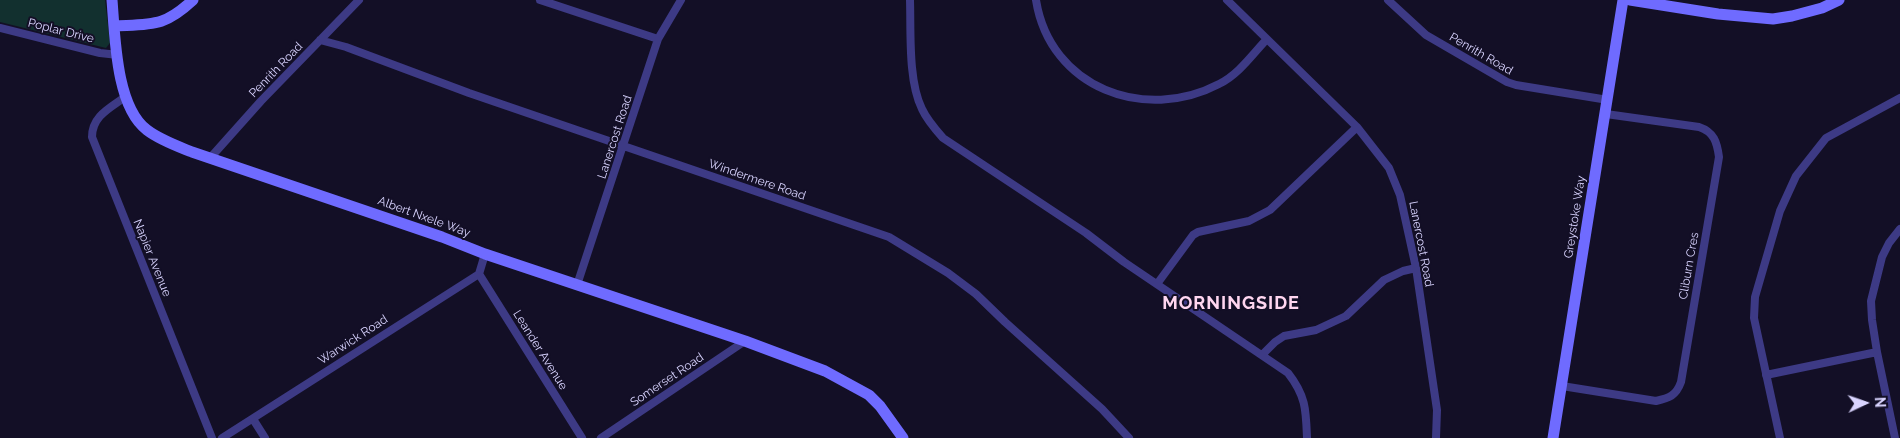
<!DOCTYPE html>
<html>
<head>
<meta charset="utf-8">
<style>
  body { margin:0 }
  #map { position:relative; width:1900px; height:438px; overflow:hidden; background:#130f26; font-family:Raleway,sans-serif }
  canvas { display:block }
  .north { position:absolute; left:1840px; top:378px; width:50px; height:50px; -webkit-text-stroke:4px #130f26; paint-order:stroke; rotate:87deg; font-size:14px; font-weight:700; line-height:20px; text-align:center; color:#d9d4ff }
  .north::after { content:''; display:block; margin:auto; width:18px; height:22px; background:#d9d4ff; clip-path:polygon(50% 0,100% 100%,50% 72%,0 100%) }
</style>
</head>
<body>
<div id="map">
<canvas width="1900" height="438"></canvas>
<div class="north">N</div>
</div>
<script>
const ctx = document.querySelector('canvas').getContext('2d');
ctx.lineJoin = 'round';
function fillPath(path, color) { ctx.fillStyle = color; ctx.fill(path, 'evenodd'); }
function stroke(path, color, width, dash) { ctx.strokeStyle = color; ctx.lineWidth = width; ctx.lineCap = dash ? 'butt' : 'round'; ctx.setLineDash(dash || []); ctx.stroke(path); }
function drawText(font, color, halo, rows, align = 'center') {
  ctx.font = font + ' Raleway,sans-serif'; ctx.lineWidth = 4; ctx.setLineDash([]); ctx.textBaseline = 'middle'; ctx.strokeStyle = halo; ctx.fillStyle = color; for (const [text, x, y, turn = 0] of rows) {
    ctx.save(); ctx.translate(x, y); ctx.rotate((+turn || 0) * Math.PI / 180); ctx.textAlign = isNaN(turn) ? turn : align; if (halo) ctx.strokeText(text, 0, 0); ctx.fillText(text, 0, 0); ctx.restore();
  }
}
fillPath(new Path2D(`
  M0,0H105L110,43L106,48L0,22Z`), '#12302f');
stroke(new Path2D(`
  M540,0L658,39
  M910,0C911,32 908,81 922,109C927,120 935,129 943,138L1086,233L1124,262L1288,373C1306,396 1306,410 1307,438
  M1036,0C1050,88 1145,123 1219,84C1238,75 1252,55 1266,40
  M1227,0L1357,127L1389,168L1400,195L1416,268L1437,410L1436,438
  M1388,0L1426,35L1507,82L1516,85L1608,100
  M0,28L100,53L118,55
  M320,40L346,47L469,93L889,237L948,273L976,294L1005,322L1102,409L1129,438
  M125,97C110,108 92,116 92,137L212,438
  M211,157L261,101L359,0
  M479,274L582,438
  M1157,284L1193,235L1198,232L1249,221L1270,210L1357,127
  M577,285L658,39L681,0
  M1262,355L1275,342L1284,336L1316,330L1346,316L1384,280L1403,271L1416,268
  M1766,375L1877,352
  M1562,386L1656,401C1669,398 1676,396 1681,382L1719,157C1717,142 1714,132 1699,127L1606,114
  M253,419L265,438
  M222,438L479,274L485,254
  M601,438L745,341
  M1780,438L1754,318L1755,297L1780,211L1796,176L1826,138L1900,98
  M1895,438L1877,352L1872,320L1871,301L1882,257L1889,243L1900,229`), '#3d3a85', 8);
stroke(new Path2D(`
  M112,0C115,37 116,107 147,130C160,140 177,146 192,152L442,237L485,254L745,341L825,371L869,395L880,406L903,438
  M1630,0L1718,14L1773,19L1792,16L1822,8L1839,0
  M114,26C153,24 164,27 193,0
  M1553,438L1623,0`), '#6f6bff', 11);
drawText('12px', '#d9d4ff', '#130f26', [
  ["Poplar Drive",61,31,14],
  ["Penrith Road",1481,54,30],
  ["Penrith Road",276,70,-46],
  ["Lanercost Road",615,137,-72],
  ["Windermere Road",757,180,19],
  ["Albert Nxele Way",424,217,20],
  ["Greystoke Way",1575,217,-81],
  ["Lanercost Road",1421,244,79],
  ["Napier Avenue",152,258,68],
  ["Cliburn Cres",1689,266,-80],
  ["Warwick Road",353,340,-33],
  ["Leander Avenue",540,350,58],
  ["Somerset Road",667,380,-34]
]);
ctx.letterSpacing = '1px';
drawText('bold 18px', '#ffd6f0', '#130f26', [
  ["MORNINGSIDE",1231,304]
]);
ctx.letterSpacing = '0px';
</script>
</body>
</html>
